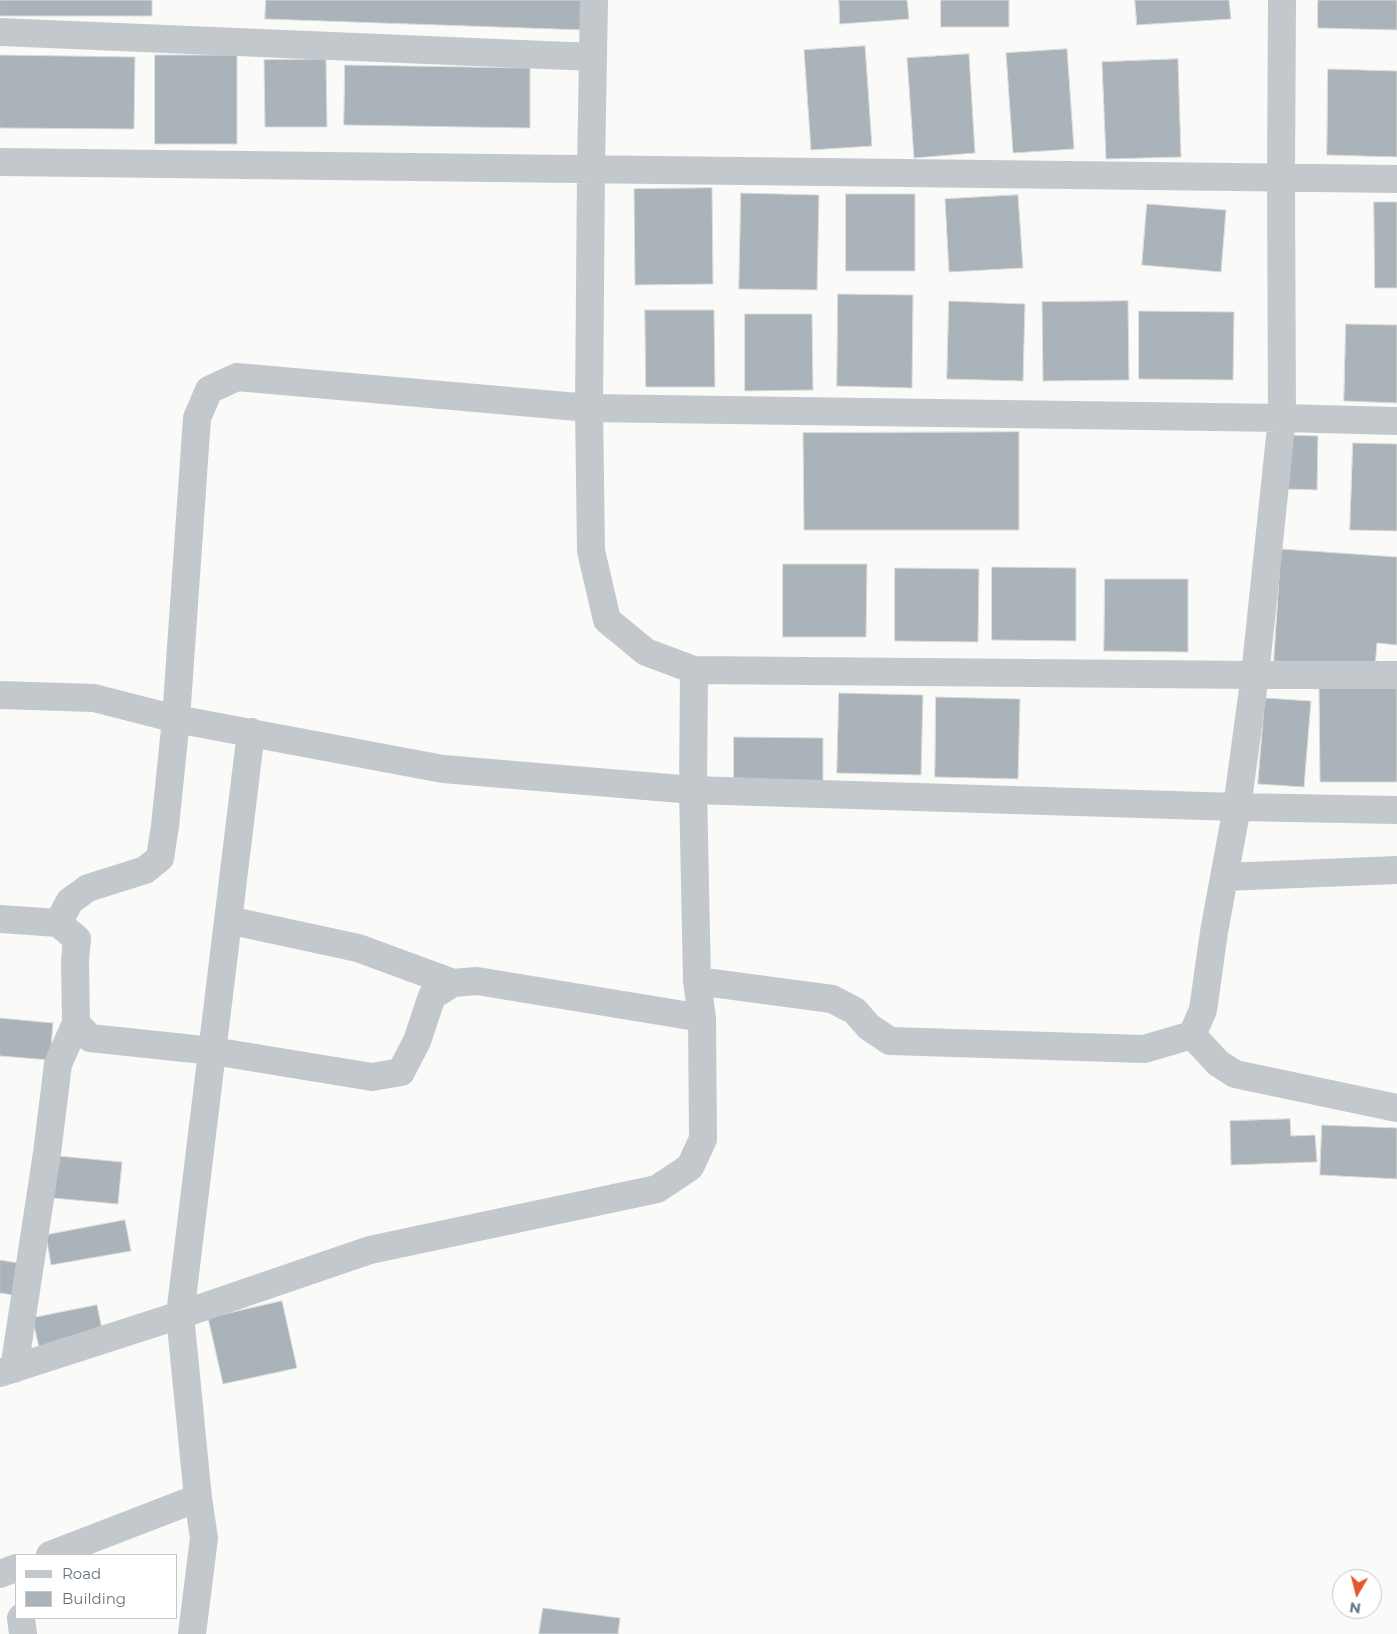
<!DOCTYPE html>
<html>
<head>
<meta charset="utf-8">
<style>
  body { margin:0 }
  #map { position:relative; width:1397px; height:1634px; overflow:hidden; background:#fafaf8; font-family:Montserrat,sans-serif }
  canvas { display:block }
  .legend { position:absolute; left:15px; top:1554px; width:162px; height:65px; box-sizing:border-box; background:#fff; border:1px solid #c1c8cd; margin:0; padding:6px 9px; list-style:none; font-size:15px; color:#657683 }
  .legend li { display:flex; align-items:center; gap:10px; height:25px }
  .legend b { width:25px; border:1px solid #c1c8cd }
  .north { position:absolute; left:1332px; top:1569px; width:50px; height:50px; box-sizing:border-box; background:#fff; border:1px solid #c1c8cd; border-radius:50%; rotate:188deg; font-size:14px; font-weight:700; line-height:20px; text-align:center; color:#657683 }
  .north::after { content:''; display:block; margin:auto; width:18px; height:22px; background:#e4572e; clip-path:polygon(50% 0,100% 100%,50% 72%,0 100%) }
</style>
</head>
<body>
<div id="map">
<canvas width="1397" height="1634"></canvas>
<ul class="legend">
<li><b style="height:6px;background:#c3c8cc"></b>Road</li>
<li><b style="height:14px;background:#aab3b9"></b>Building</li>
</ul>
<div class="north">N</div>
</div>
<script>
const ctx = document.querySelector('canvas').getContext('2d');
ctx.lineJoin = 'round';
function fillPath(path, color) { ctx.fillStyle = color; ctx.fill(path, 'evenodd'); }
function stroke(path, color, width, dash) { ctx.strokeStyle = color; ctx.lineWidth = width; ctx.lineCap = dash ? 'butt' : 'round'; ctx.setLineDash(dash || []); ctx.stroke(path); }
const building = new Path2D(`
  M0,0H152V16H0Z
  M266,0H585L584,30L265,19Z
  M839,0H907L909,19L840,24Z
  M941,0H1009V27H941Z
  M1135,0H1229L1231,19L1137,25Z
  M1318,0H1397V30L1318,28Z
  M865,46L872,146L811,150L804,50Z
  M1067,49L1074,149L1013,153L1006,53Z
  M969,54L975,153L914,158L907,58Z
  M0,55L135,57L134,129L0,128Z
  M155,55H237V144H155Z
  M326,59L327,127H265L264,60Z
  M1178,59L1181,157L1106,159L1102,62Z
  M345,65L530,68V128L344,125Z
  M1328,69L1397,71V157L1327,155Z
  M712,188L713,284L635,285L634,189Z
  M741,193L819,195L817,290L739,289Z
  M846,194H915V271H846Z
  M1018,195L1023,268L949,272L945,199Z
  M1374,202H1397V288H1375Z
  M1147,204L1226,210L1221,272L1142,265Z
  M838,294L913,295L912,388L837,386Z
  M949,301L1025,304L1023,381L947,379Z
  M1128,301L1129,380L1043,381L1042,302Z
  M645,310H714L715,387H646Z
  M1139,311L1234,312L1233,380L1139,379Z
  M745,314H812L813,390L745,391Z
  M1346,324L1397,325V403L1344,401Z
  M1019,432V530H804L803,433Z
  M1289,435L1318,436L1317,490L1287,489Z
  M1353,443L1397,444V531L1350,530Z
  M1281,549L1397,557V645L1377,643L1375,668L1274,661Z
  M783,564H867L866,637H783Z
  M992,567L1076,568V641L992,640Z
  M895,568L979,569L978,642L895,641Z
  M1105,579H1188V652L1104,651Z
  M1397,685V782H1320L1319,686Z
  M839,693L923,695L921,775L837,773Z
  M936,697L1020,699L1018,779L935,777Z
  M1265,698L1311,701L1304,787L1258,784Z
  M734,737L823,738V782H734Z
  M0,1018L53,1023L50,1060L0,1056Z
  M1290,1119L1291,1136L1315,1135L1317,1162L1231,1165L1230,1121Z
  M1322,1125L1397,1128V1179L1320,1175Z
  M58,1156L122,1162L118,1204L53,1198Z
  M125,1220L131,1251L51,1265L46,1235Z
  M0,1260L24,1264L19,1296L0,1293Z
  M282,1301L297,1368L223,1384L208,1318Z
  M97,1305L103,1334L39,1347L32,1318Z
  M543,1608L620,1618L618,1634H539Z`);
fillPath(building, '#aab3b9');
stroke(building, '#dcdcda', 1);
stroke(new Path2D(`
  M594,0L591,169L589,408L591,551L607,620L646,652L694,670L1255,675H1397
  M0,32L593,57
  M0,162L1397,179
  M0,695L94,698L176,719L443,769L693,790L1237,807L1397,810
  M1224,877L1397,870
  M0,919L58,923L77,939L75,961L76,1023L90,1038L213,1051L372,1077L401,1072L417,1041L432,996L453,983L477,981L702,1018
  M228,920L358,948L453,983
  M58,923L70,901L88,888L145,870L160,858L165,826L176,719L197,418L209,390L237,377L589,408L1282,418L1397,421
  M697,981L832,999L855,1011L869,1027L890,1041L1144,1049L1192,1035L1203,1010L1214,932L1237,807L1255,675L1282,418L1281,179L1282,0
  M1192,1035L1218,1063L1235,1074L1397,1108
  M14,1369L47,1153L58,1064L76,1023
  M0,1373L180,1315L370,1250L657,1189L690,1167L703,1139L702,1018L697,981L693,790L694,670
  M50,1555L198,1498
  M0,1574L16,1568
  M21,1618L23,1634
  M192,1634L204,1538L198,1498L180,1315L251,732`), '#c3c8cc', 28);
</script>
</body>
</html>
